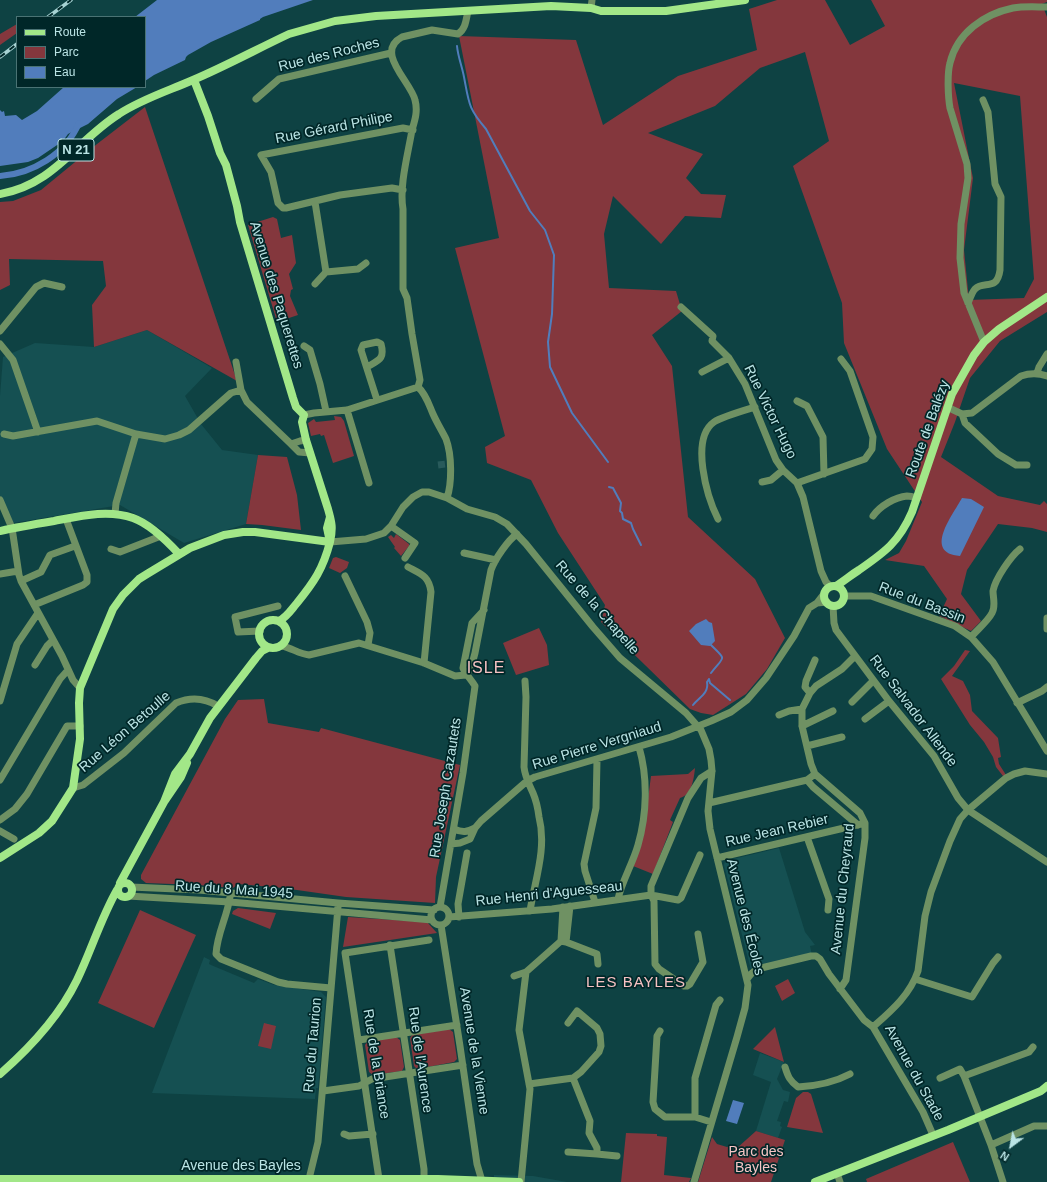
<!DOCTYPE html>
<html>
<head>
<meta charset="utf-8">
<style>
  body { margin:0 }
  #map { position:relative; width:1047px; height:1182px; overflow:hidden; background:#0e4243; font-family:Helvetica,sans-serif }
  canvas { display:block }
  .legend { position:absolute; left:16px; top:16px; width:130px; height:72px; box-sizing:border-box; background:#002728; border:1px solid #4a7374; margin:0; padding:5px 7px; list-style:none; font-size:12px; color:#bae4e5 }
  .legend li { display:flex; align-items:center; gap:8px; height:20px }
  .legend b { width:20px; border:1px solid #4a7374 }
  .north { position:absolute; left:991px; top:1126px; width:40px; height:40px; -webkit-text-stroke:3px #002728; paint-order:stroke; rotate:212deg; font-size:11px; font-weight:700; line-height:16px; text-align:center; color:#bae4e5 }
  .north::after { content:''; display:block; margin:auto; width:14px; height:18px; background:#bae4e5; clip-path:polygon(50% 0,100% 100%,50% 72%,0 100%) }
</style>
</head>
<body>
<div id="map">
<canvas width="1047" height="1182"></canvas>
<ul class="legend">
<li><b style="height:5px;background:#a2e788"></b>Route</li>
<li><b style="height:11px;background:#84373d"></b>Parc</li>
<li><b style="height:11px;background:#517dbc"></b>Eau</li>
</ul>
<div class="north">N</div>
</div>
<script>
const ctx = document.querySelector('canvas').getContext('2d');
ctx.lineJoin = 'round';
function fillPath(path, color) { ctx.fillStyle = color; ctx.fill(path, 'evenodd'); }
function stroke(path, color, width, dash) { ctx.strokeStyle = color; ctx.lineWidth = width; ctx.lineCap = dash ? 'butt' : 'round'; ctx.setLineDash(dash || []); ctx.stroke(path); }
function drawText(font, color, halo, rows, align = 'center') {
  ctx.font = font + ' Helvetica,sans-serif'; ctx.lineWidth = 3.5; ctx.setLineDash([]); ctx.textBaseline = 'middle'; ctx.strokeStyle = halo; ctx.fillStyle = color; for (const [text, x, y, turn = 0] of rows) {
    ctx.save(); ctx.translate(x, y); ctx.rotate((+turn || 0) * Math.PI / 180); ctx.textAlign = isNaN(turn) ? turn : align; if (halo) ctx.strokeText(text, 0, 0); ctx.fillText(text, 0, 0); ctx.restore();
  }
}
fillPath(new Path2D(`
  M147,330L212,368L185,396L201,424L222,450L258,455L246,524L184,543L120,505L13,523L0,496V396L3,357L35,343L94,347Z
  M779,848L805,932L815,945L810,946L812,955L751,970L724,865L725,861Z
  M204,957L210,960L209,964L211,965L254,983L258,979L274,985L321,992L326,997L318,1088H316L315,1099L152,1093Z
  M760,1053L784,1062L777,1079L783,1090L790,1092L788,1102L784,1101L777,1121L781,1122L780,1126L782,1127L778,1138L756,1131L771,1082L753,1075Z
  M494,1175L533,1176L567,1182H494Z`), '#155052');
fillPath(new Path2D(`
  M777,0H825L850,45L885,26L871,0H1047V2L1042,4L1047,17V312L1000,341L970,378L955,422L941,457L998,496L1040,505L1044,501L1047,504V532L1032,528L998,524L967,570L961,594L981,621L971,631L939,616L947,599L924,566L885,560L899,553L906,541L922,502L887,449L844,343L842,303L793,166L829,141L805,52L760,68L715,106L648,133L703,154L686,178L701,194L726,195L721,218L685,216L661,244L613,196L604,234L609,288L676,291L682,311L652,335L672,366L688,517L755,579L785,638L767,669L746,694L713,715L701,713L690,709L601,622L605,605L558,533L531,480L487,463L485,447L505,436L455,248L499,238L459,36L576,40L603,125L678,76L757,50L749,9ZM954,83L1020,96L1034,279L1024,298L969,300L964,250L973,178Z
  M17,24V33L0,45V34Z
  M145,107L237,381L147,330L94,347L92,305L106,286L103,261L9,259L10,285L0,290V202L13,201L41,190L97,144Z
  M273,217L277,219L281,238L292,235L296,263L289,274L293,289L291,290L290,296L298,315L277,322L248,225Z
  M334,416L341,417L344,421L354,456L333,463L324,435L321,436L320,434L311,436L308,423L314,419L316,422L335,420Z
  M258,455L287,457L297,495L301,530L262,525L246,524Z
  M396,534L409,544V546L401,556L394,548L395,547L388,537L391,535L394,538Z
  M336,557L349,562L347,568L340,573L329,568L333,558Z
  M539,628L547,645L549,665L516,675L503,643Z
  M965,650L970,651L952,676L963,681L970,695L972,711L998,738L1001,757L998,758L999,764L1006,775L1003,776L996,767L993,757L984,742L970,725L941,679L954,666Z
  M264,699L268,723L319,732L321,728L460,765L436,877L435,903L346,897L283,888L238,884L233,888L198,885L146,883L141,879V875L225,719L238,700Z
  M695,768C694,778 692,795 680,798L670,820L673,822L653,874L633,866L643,837L651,776L688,774Z
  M238,908L276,913L270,929L232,914L233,911Z
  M140,910L196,935L154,1028L98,1003Z
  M348,917L427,922L437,933L343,947Z
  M788,979L795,993L782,1001L775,986Z
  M264,1023L276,1026L271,1049L258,1046Z
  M775,1027L776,1031L784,1062L753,1049Z
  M449,1029L453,1032L457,1059L454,1062L417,1069L414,1066L410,1038L412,1035Z
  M396,1037L400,1040L404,1067L402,1071L373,1075L369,1072L365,1045L368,1041Z
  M803,1092H808L811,1094L823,1133L787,1127L796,1098Z
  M756,1131L785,1140L771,1182H698L712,1137L717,1144L727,1147L731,1145L737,1148Z
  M626,1133L657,1134V1136L667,1137L664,1175L691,1178L689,1182H621Z
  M953,1142L970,1182H867L866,1179Z`), '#84373d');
fillPath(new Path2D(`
  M157,0H313L263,17L260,19V20L211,42L188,55L186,57L185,60L154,75L145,81V17H135Z
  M64,87H137L117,99L88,124L68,134L63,141L38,158L28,162L0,166V110L2,112L4,111L5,116L16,115L22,120L37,111Z
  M962,498L971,499L984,507L960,556C923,553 952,516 962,498Z
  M706,619L709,622L712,623L715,641L710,646L701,645L689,631L696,624Z
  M733,1100L744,1103L737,1124L726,1121Z`), '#517dbc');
stroke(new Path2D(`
  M457,46C458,57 462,66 464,77C469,103 468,108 486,129L530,211L545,230L554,255L552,314L548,342L550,367L572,413L608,462
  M609,487L613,488L621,503L620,511L622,513L623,519L631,523L633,529L641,545
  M710,644C727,661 725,655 711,673
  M709,679L710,683L730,700
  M693,705C699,697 709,694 707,682L709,679`), '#517dbc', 2);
stroke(new Path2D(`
  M0,176C32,174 66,154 79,123`), '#517dbc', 6);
stroke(new Path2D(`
  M438,465L446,464`), '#285a5b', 7, [7, 3.5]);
stroke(new Path2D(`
  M591,8L592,0
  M256,99L279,79L391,53
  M403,190L392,188L340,195L286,208H283L278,203L271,172L261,155L403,128L413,130
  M326,272L358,269L366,263
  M315,284L326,272L315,202
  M968,303C970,299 972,292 975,289C984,280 997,292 1000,270L1001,197L995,184L988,112L983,100
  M681,307L713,336L712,341L729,358L745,384L776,460L783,470L797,483L803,497L821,571L826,582L830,586
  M0,331L36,287L44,283L62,287
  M984,342L964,293L960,258L961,224L968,178L967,164L950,108C948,97 947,74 950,63C957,33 984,14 1013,8C1024,6 1036,7 1047,7
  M0,344L13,360L38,432
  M304,346L310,350L320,384L326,411
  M236,362L241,390L247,402L291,444
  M367,367C379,360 385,359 381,344L377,342L363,345L361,350L377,400
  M702,372L729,358
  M1037,373L1039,367L1047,354
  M418,387L420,380L412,334L407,298L403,289V209C399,186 408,154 412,130C415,120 418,111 415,100C411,82 374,52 402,37L432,30L458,34C466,29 466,19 468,11
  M418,387C426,394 429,405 433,414C437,423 442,431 446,439C452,455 452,483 447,498
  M797,401L807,406L823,437L824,474
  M947,407L962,414L972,413L1021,376C1030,373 1038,373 1047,376
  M347,410L369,483
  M962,414L965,423L998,454L1016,465H1027
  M304,415L314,413L347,410L418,387
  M4,434L13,436L97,421L136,434L165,439L179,435L189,430L231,393L241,390
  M306,440L300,441L291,444L299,452L310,453
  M762,482L771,480L783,470
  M797,483L865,459L872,449L873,437L850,371L841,359
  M0,500L12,528L19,575L21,581L62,656L73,680L80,688
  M115,514L116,503L136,434
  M873,516C880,506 895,497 907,496C910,496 914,497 917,498
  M718,519C707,497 690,439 714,422C721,417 745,410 755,407
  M391,526L415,543L405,558
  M330,542L366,539L384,533L391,526L403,507L413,497L422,492H429L447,498L467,509L495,517L507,524L526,544L593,627L620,658L686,713L701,730L709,749L711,760L712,771L708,811L710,829L748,985L745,1008L737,1037L694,1182
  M111,549L120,552L161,536
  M464,553L496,560
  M408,567C421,574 429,576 431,592L424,663
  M0,574L18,571
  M345,576L367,622L370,633L368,645
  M21,581L41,572L50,555L75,546
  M844,596H871L955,626L971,637L993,662L1047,751
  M817,603L827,602
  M34,605L83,585L87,582V575L66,519
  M833,606L834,623L836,630L889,701L934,756L958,798L968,810L1047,862
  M1047,618V629
  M260,631L238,632L235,617L278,606
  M971,637C977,630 988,621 992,613C996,606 993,598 993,591C995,579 1011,556 1020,549
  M282,646C292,648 299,654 309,655L359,643L424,663L455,676L466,675
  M35,665L47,646L53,640
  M466,675L471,668L475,653L491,570C495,559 508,540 517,534
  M525,681L526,697L524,767C525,777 529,784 533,793C536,800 538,809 539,817C547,848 535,880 530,911
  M810,693L805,687L806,681L815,660
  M0,701L17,644L38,613
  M852,702L873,681
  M1017,703L1042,691L1047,687
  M779,715L789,711L802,709
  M865,719L889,701
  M802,726L833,711
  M807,746L842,737
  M815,774L811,764L802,726V709L810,693L816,686L842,669L855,656
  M0,780L60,679L68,670
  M73,788L83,785L124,753L176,703C190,697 205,698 218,706
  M709,803L807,780
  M0,820L15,809L27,794L67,726H80
  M454,829C463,833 467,832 475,828
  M0,831L14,839
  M807,837L829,899L828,910
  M451,844L460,843L470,839L475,828L481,821L527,781L535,777L671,737L711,721L731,712L747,700L766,678L794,636L809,608L817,603L824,594
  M717,858L861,824
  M131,887L199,890L338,903L434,910
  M128,896L230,902L432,920
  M230,897C227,917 217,934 216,954L221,959L278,982L287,984L331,988
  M618,899C622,881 633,863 638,845C647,814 648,778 639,747
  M595,902L585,871L584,864L596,808L597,760
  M440,907L463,773L475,686C471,679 466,675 463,668L472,623L484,610
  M431 916a9 9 0 1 1 18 0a9 9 0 1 1-18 0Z
  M449,917L552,909L651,895L678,900L681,898L700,855
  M459,917L458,904L467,853
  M441,925L460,1046L477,1164L482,1181
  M698,934L703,962L690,984L687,986H684L659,969L655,964L654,901L651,895V886L688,798L701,778L712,771
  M561,941L566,942L597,954L598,964
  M566,942L570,906
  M390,945L424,1169V1179
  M514,976L526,972
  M747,979L751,974L757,969L811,956H816L820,959L829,974L864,1020L873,1027L923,1112L933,1135
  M915,979L972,997L993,963L998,957
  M840,989L846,980L865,838V823L860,813L815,774L807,780L813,787L858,825
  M873,1027C891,1011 910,995 918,971L925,916L931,892L950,841L960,819L968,810L1006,778L1014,774L1025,771L1047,774
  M660,1031L657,1036L653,1102L655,1109L665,1117H695L711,1122
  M359,1040L457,1025
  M785,1067C788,1077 790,1081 798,1087C815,1086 835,1082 850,1074
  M940,1078L960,1069L964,1076
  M529,1084L573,1078L581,1072L599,1052L601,1046L600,1034L597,1028L577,1011L568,1023
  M323,1091L359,1086L372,1079L463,1065
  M695,1117V1078L716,1005L720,1000
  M344,1134L349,1136L373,1134
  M991,1145L1034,1126H1047
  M568,1152L597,1154V1148L589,1133L590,1121L573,1078
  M597,1154L617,1156
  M837,1173L840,1182
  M309,1179L318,1142L338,907
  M379,1179L345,953L429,940
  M521,1182L530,1089L519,1030L526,972L561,941L563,907
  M1003,1182L991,1145L964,1076L1029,1052L1033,1047`), '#6f9163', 7);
stroke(new Path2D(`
  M194,80L208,116L220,153L226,165L237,206L240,222L293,398L296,407L304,415L302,422L306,440L328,509C332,523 333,528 330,542L327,528L330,517
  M0,194C54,185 77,140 119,114C142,99 168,91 193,80C226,66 257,49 289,34L335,21L376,16L551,6L591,8L601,11H666L745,0
  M0,531C18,527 36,524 54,521C80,516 108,509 133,518C150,524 167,541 179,554
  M836,586C844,581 851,575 859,570C885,552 899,542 912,512L952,394L974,355L984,342L999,329L1047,297
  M824 596a10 10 0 1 1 20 0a10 10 0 1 1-20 0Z
  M259 634a14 14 0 1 1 28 0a14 14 0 1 1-28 0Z
  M164,802L175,774L190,754L210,718L256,658L262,651L268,648
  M0,858L39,833L52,821L73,788L80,739L79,703L80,688L113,609L123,595L139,579L147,574L190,548L224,535L243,532H255L330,542C323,569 314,582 297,603C291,610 287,617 279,621
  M118 890a7 7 0 1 1 14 0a7 7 0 1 1-14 0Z
  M120,883L164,802L181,777L187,763
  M0,1074C31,1047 59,1017 77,980C91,951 101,918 117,890
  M0,1179H438L519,1182
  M815,1182L948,1130L1041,1091L1047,1086`), '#a2e788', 8);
const rail = new Path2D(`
  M48,17L71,0
  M0,57L17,44`);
stroke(rail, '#a7d2d3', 3.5);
stroke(rail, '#002728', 2, [6]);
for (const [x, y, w] of [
  [76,150,36]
]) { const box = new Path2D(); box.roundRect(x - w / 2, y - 11, w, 22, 3); ctx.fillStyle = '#002728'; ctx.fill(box); stroke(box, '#bae4e5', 1); }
drawText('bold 13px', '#bae4e5', null, [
  ["N 21",76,150]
]);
drawText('14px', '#bae4e5', '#002728', [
  ["Rue des Roches",329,55,-14],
  ["Rue Gérard Philipe",334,128,-11],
  ["Avenue des Paquerettes",276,295,73],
  ["Rue Victor Hugo",770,412,64],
  ["Route de Balézy",928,429,-70],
  ["Rue du Bassin",922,603,21],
  ["Rue de la Chapelle",597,608,49],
  ["Rue Salvador Allende",913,711,53],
  ["Rue Léon Betoulle",125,732,-41],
  ["Rue Pierre Vergniaud",597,746,-17],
  ["Rue Joseph Cazautets",446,788,-81],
  ["Rue Jean Rebier",777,831,-13],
  ["Avenue du Cheyraud",843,889,-84],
  ["Rue du 8 Mai 1945",234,890,4],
  ["Rue Henri d'Aguesseau",549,894,-6],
  ["Avenue des Écoles",745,917,76],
  ["Rue du Taurion",313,1045,-85],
  ["Avenue de la Vienne",474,1051,81],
  ["Rue de l'Aurence",420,1060,82],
  ["Rue de la Briance",376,1064,81],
  ["Avenue du Stade",914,1073,61],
  ["Avenue des Bayles",241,1166]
]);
drawText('14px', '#f6c5c5', '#002728', [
  ["Parc des",756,1152],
  ["Bayles",756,1168]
]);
ctx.letterSpacing = '1px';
drawText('15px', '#f6c2c3', '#002728', [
  ["LES BAYLES",636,983]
]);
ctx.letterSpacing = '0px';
ctx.letterSpacing = '1px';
drawText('16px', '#f6c2c3', '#002728', [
  ["ISLE",486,669]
]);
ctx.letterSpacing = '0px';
</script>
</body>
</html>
